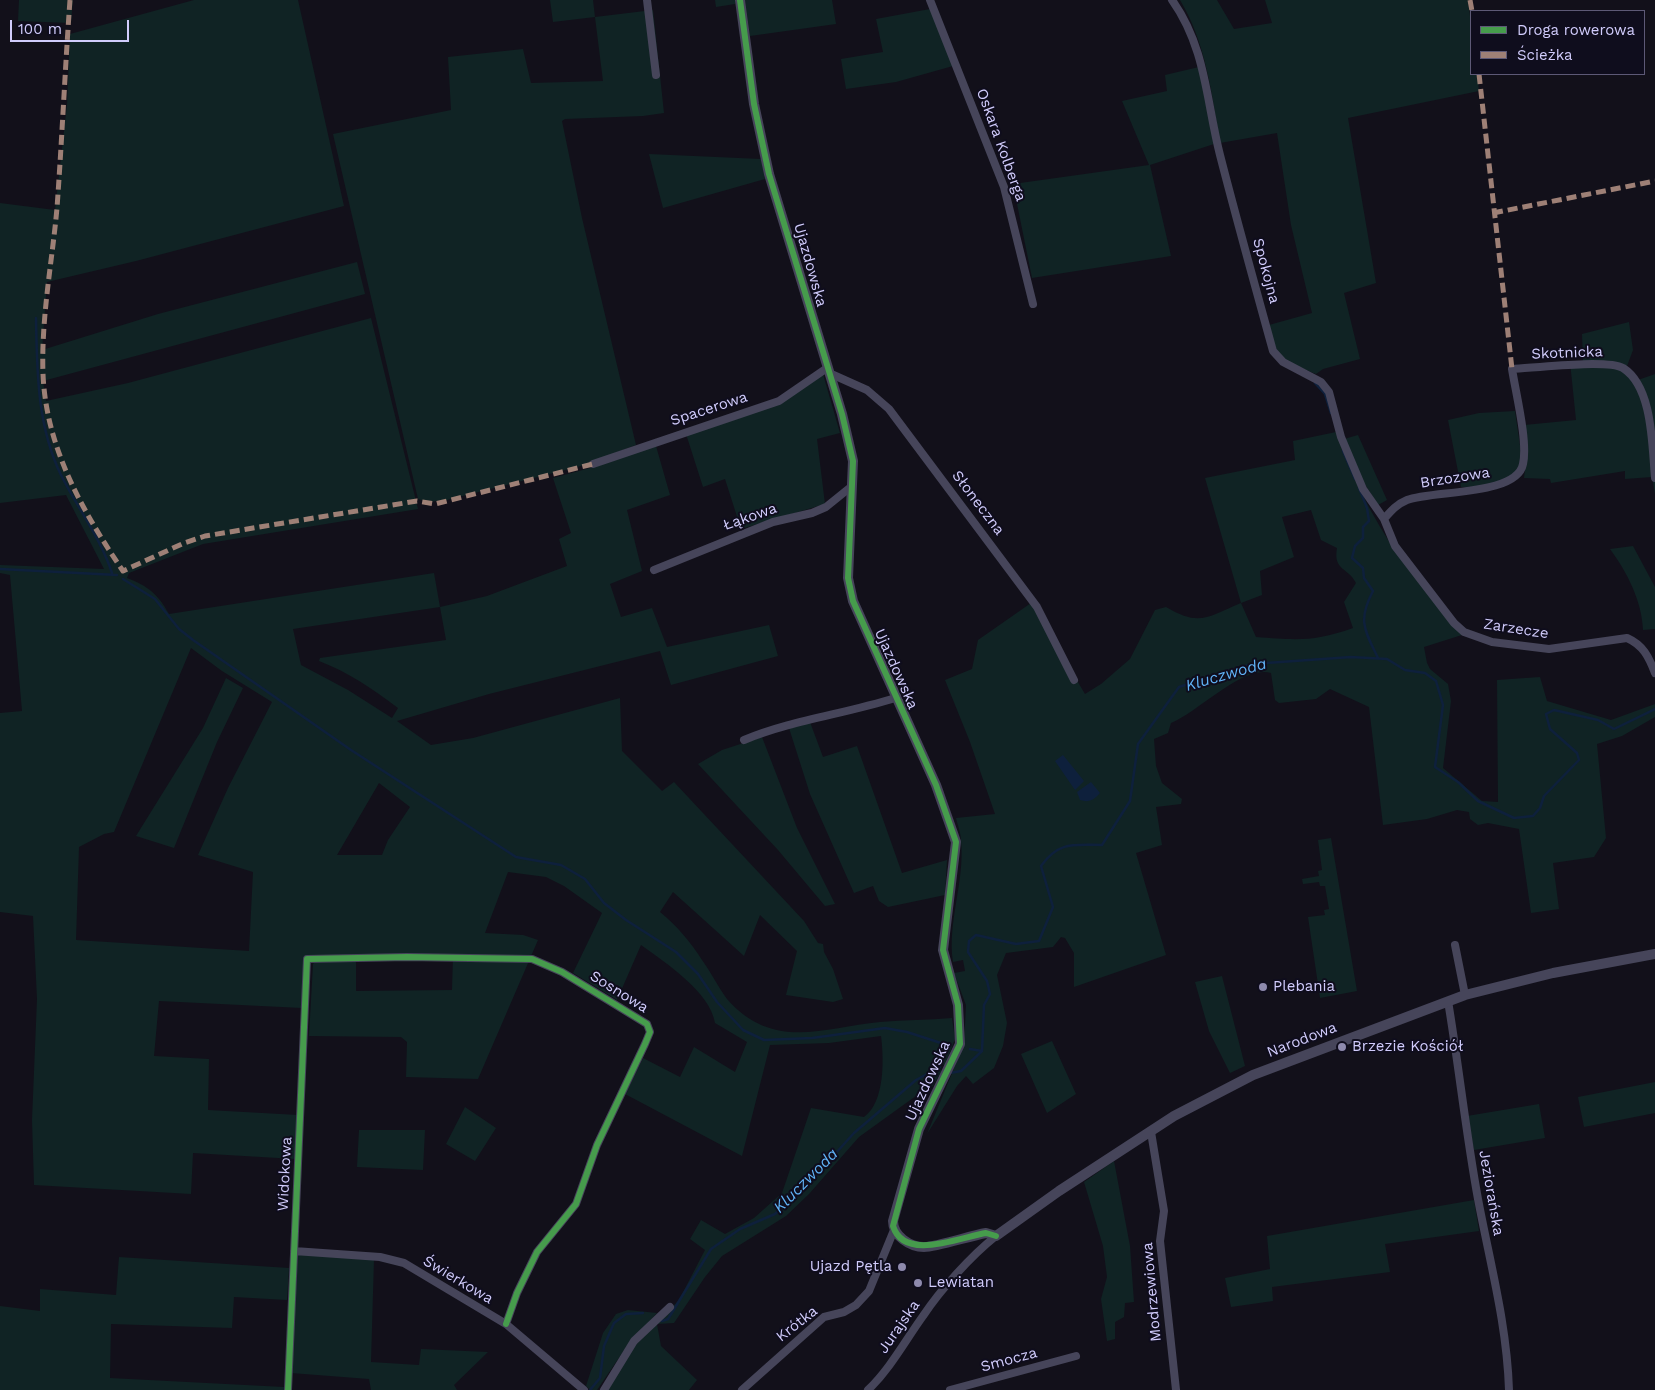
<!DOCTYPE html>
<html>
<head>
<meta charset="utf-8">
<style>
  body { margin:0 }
  #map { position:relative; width:1655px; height:1390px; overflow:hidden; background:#12101a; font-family:"Work Sans",sans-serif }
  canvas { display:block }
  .legend { position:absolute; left:1470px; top:10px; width:175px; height:65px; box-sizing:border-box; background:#0f0d1d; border:1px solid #5d5976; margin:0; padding:6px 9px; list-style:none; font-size:15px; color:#d1ccfc }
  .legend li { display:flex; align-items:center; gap:10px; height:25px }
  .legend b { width:25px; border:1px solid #5d5976 }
  .scale { position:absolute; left:10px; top:20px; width:119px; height:22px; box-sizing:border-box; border:2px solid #d1ccfc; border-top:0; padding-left:6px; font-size:15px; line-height:18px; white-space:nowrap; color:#d1ccfc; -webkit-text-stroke:4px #0f0d1d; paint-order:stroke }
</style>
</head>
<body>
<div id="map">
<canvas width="1655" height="1390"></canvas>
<ul class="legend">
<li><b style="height:6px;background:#469c4c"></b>Droga rowerowa</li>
<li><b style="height:6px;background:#9e8076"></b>Ścieżka</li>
</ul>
<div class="scale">100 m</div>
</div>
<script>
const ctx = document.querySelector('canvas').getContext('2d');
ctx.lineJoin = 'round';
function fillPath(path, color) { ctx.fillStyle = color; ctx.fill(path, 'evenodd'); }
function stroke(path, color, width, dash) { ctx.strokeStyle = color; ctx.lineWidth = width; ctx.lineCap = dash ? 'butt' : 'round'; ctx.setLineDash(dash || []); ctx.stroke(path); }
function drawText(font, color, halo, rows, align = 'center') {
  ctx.font = font + ' "Work Sans",sans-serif'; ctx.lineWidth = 4; ctx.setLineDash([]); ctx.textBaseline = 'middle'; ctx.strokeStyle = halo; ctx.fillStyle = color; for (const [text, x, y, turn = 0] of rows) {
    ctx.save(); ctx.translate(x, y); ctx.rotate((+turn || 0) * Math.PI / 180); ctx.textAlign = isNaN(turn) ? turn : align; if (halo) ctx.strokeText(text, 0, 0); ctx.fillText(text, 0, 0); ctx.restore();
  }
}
fillPath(new Path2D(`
  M19,0H73L71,23L18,21Z
  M194,0H298L344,206L136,261L47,282L42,350L158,314L357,262L365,294L43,381L46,401L128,383L371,318L418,509L203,544L129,573L127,578C148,586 158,594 169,614L434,573L440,607L487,596L567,566L559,539L571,533L553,478L590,468L656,446L670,495L627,510L642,571L610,584L621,617L652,608L667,647L769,625L778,656L671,685L660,651L489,694L397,721L431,745L473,738L620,698L622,751L662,791L674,782L804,921L818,943L823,944L824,952L833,969L843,999L833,1002L786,995L797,951L760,915L744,956L673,892L660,912C677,926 690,941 702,960C711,972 718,987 727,999C773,1051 822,1028 880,1022C904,1020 928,1020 952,1018L955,1039L945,1065L940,1064L941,1072L928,1094L920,1093L859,1137L809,1194L786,1216L722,1256L705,1277L674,1323L657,1324L661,1346L697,1380L689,1390H607L626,1355L679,1300L705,1250L690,1239L701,1220L725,1234L754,1218L782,1193L811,1108L864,1117C885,1102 884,1059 881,1036L829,1043L770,1045L742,1156L625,1094L643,1058L680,1077L694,1047L735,1072L747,1042L715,1023C710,992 666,963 641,945L617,1000L573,973L602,913L564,886L546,877L508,872L485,933L523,935L538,940L478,1079L406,1077L407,1042L401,1037L309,1036L313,964L316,961L356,960V991L452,990L453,956L307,957L302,1008L159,1001L154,1056L209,1059L208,1110L298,1115L295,1159L193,1153L191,1194L34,1185L32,1120L37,999L33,916L0,912V713L22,711L10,575L0,573V565L104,569L66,495L0,503V203L55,210L67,105L70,34ZM440,607L446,640L320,658L319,661C348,672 373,689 398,708L392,718L348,690L301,665L293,629ZM191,648L222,671L272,702L228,788L198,855L253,872L249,951L76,940L79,847L104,834L114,832ZM379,783L410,807L388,840L382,855H337Z
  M550,0H593L595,17L653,10L664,113L643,116L565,119L562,121L582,218L636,445L581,466L447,500L428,502L418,499L333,134L451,110L448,57L523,49L531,83L603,81L595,17L553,22Z
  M715,0H735V4L716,7Z
  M745,0H832L836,24L750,36Z
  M1180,0H1217L1234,29L1272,23L1265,0H1468L1471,24V74H1477L1479,91L1348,118L1376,283L1344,293L1360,359L1323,369L1316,374C1282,359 1278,363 1269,325L1312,313L1291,225L1277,133L1220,143C1212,95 1206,43 1180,0Z
  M930,9L953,66L896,82L846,89L841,59L883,52L876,19Z
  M1199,67L1214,144L1150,165L1171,256L1032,278L1013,184L1149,165L1122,101L1167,91L1165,75Z
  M649,154L761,159L765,179L663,208Z
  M1629,322L1633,350L1627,366L1638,380L1655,374V494L1652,477L1625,479V471L1551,483L1550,479L1524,478L1527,454L1524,425L1576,420L1570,362L1583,361L1582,334Z
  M823,374L840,433L817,439L825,504L741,529L725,479L703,487L686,434L780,402Z
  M1515,411L1522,459C1518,484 1482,487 1461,487L1448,420L1479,413Z
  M1336,432C1351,475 1372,517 1398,555C1418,583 1443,608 1465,634L1424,647L1427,663L1430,669L1448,684L1451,701L1443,768L1482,801L1498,802L1497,680L1540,677L1547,701L1611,720L1655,704V717L1622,736L1597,744L1606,838L1594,857L1553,863L1559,909L1531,913L1519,829L1488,823L1478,825L1470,819L1469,812L1457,810L1427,819L1383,825L1369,707L1330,689L1316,699L1279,703L1275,700L1271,673C1242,665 1199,712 1171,723L1168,733L1154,739L1156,766L1162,783L1182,799L1181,804L1156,807L1162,845L1136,853L1166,955L1074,987V953L1065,938L1061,937L1053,947L1006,953L997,975L1007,1023L1003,1046L994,1068L973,1084L966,1076L957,1086L927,1134L964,1044L966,1005L954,973L965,971L963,960L953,962C947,922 965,882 961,841C961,834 958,826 956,818L995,814L970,742L945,680L972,669L978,640L1031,603L1085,694L1101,684L1130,659L1155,610L1166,607C1200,627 1207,617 1241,603L1205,478L1295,460L1293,441ZM1311,510L1321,540L1337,548C1333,571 1348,567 1356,583L1344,602L1353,628C1314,642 1296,640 1256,637L1241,603L1262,595L1260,571L1294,557L1282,517Z
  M1358,435L1387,500L1378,505L1356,470L1344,439Z
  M1633,546L1655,587V629L1643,630C1642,601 1627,572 1610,549Z
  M226,678L243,688L217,742L174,848L136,836L203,728Z
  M810,722L823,757L857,746L902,873L947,860L945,895L888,907L879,901L873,886L854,893L810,794L789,728Z
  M762,737L797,828L835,904L825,906L778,850L698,764L722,750Z
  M1331,838L1357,991L1320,998L1308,917L1325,915L1324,910L1329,909L1325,886H1320L1319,882L1303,884L1302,879L1319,876L1318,871L1322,870L1318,840Z
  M1222,976L1245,1066L1230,1073L1209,1031L1195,982Z
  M1052,1041L1076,1094L1047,1113L1021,1054Z
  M1655,1082V1113L1584,1127L1578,1097Z
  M1539,1104L1545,1138L1474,1150L1467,1116Z
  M465,1107L496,1128L475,1161L446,1144Z
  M359,1130H425L423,1170L357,1167Z
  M1114,1161L1130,1246L1134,1302L1125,1303L1124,1317L1115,1322V1339L1107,1341L1101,1299L1107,1277L1103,1246L1084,1182Z
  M1474,1200L1479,1231L1385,1244L1390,1272L1272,1287L1273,1301L1231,1307L1225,1278L1270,1269L1267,1236Z
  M298,1254L374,1259L371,1362L419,1365L421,1349L488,1352L454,1385L457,1390H371L369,1379L291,1373Z
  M119,1257L289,1268L287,1300L234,1297L232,1328L111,1324L110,1378L284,1387V1390H0V1306L40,1311V1289L116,1295Z
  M628,1310L657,1313L627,1346L597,1390H590L586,1386L603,1333L616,1314Z`), '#102324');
fillPath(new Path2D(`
  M1063,755L1084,781L1075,790L1055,761Z
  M1091,782L1100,793C1094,800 1089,803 1080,800L1077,792Z`), '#0e203c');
stroke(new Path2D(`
  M36,318C37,370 37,426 61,475C77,507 101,539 112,573
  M1315,383L1325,394L1331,413
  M1343,451L1355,479
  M1359,488L1367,508L1369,521L1363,527V538L1355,546L1352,558L1363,568L1364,578L1373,591C1357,621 1365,631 1378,658
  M0,569L117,575
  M123,579L155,599L179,629L193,640L351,750L516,857L561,865L585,879L604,903L626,920L676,952L698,974L717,1002L743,1030L764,1040L812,1038L885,1028L907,1032L944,1044
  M970,1049L982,1051
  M950,1073L961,1071L982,1051L984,1005L990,994L987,981L968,952L969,941L976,935L1016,944L1039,941L1053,907L1041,866C1059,841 1073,845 1102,845L1130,801L1138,744L1179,687L1252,664L1351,657L1387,659L1405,670L1425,673L1436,681L1443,705L1435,767L1458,782L1478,801L1514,818L1533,816L1540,808L1544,796L1579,760L1577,753L1550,729L1546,714L1554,710L1598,720L1614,729L1655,709
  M662,1321L668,1319L711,1249L740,1229L775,1214L816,1175L854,1133L916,1080L940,1067
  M590,1390L600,1378L604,1346L614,1323L626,1314L643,1313`), '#0e203c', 2.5);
stroke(new Path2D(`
  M647,0L656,75
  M930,0L1004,187L1033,304
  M1172,0C1206,48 1206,100 1220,155C1237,221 1255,286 1273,351L1283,362L1321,382L1329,392L1341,437L1363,489L1384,519L1395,546L1454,623L1464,632L1492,642L1549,649L1627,638C1643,645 1649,657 1655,673
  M829,373L867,390L889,409L1037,607L1074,680
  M593,464L779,401L827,368
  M1384,519C1391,511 1397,504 1407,500C1433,490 1517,496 1523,464C1528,442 1516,394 1512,369C1533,368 1607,359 1623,368C1653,387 1652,446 1655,478
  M654,570L773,522L812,513L826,507L852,486
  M744,740C792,720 845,714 895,698
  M1455,945L1465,995
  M1448,1001C1459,1067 1466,1134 1478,1199C1490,1263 1507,1325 1509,1390
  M1151,1132L1164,1211L1160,1241L1176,1390
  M294,1251L380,1257L404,1263L506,1324L584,1390
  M288,1390L307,959L407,957L532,959L562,972L647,1024L650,1032L645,1044L597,1145L576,1204L537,1252L517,1293L506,1324
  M604,1390L634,1341L670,1307
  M742,1390L824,1317L844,1312L856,1305L869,1291L894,1230
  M868,1390C890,1369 905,1341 923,1316C941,1289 971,1256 996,1236
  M950,1390L1076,1356`), '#46455a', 8);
stroke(new Path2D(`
  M740,0L754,104L769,174L842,414L853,461L848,578L853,601L936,785L956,842L943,950L958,1005L960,1044L919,1129L893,1221C893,1236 910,1247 924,1247C937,1247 969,1236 986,1233L996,1236L1059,1191L1174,1116L1253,1075L1465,995L1553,973L1655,954`), '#46455a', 10);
stroke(new Path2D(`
  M70,0C65,69 62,139 57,208C52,263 41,318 43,374C46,448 83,512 123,571L184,543L205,536L417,501L435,504L593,464
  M1470,0L1472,11
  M1479,74L1512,369
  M1493,213L1655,181`), '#9e8076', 5, [10, 5]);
stroke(new Path2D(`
  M740,0L754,104L769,174L842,414L853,461L848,578L853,601L936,785L956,842L943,950L958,1005L960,1044L919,1129L893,1226C904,1262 961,1237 986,1233L996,1236
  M288,1390L307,959L407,957L532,959L562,972L647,1024L650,1032L645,1044L597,1145L576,1204L537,1252L517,1293L506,1324`), '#469c4c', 6);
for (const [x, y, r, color] of [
  [1263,987,5,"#8e8aad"],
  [1342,1047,5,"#8e8aad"],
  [902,1267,5,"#8e8aad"],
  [918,1283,5,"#8e8aad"]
]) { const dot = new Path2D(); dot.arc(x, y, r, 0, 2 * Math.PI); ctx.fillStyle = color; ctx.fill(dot); stroke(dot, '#0f0d1d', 2); }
drawText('15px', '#d1ccfc', '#0f0d1d', [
  ["Oskara Kolberga",1001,145,70],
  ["Ujazdowska",810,265,74],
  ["Spokojna",1266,271,75],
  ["Skotnicka",1567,353,-2],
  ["Spacerowa",709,409,-18],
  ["Brzozowa",1455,478,-9],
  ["Słoneczna",978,503,53],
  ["Łąkowa",750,517,-19],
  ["Zarzecze",1516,629,9],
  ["Ujazdowska",896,669,66],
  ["Sosnowa",619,992,32],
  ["Narodowa",1302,1040,-21],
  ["Ujazdowska",928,1081,-65],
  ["Widokowa",285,1174,-87],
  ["Jeziorańska",1491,1193,80],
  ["Świerkowa",458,1280,31],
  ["Modrzewiowa",1152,1292,-95],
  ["Krótka",797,1324,-38],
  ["Jurajska",899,1327,-55],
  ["Smocza",1009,1360,-15]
]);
drawText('15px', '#d1ccfc', '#0f0d1d', [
  ["Plebania",1273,987],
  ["Brzezie Kościół",1352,1047],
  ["Ujazd Pętla",892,1267,"right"],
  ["Lewiatan",928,1283]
], 'left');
drawText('italic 16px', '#60b2f6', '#0f0d1d', [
  ["Kluczwoda",1226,675,-16],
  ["Kluczwoda",806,1181,-45]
]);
</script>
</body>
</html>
